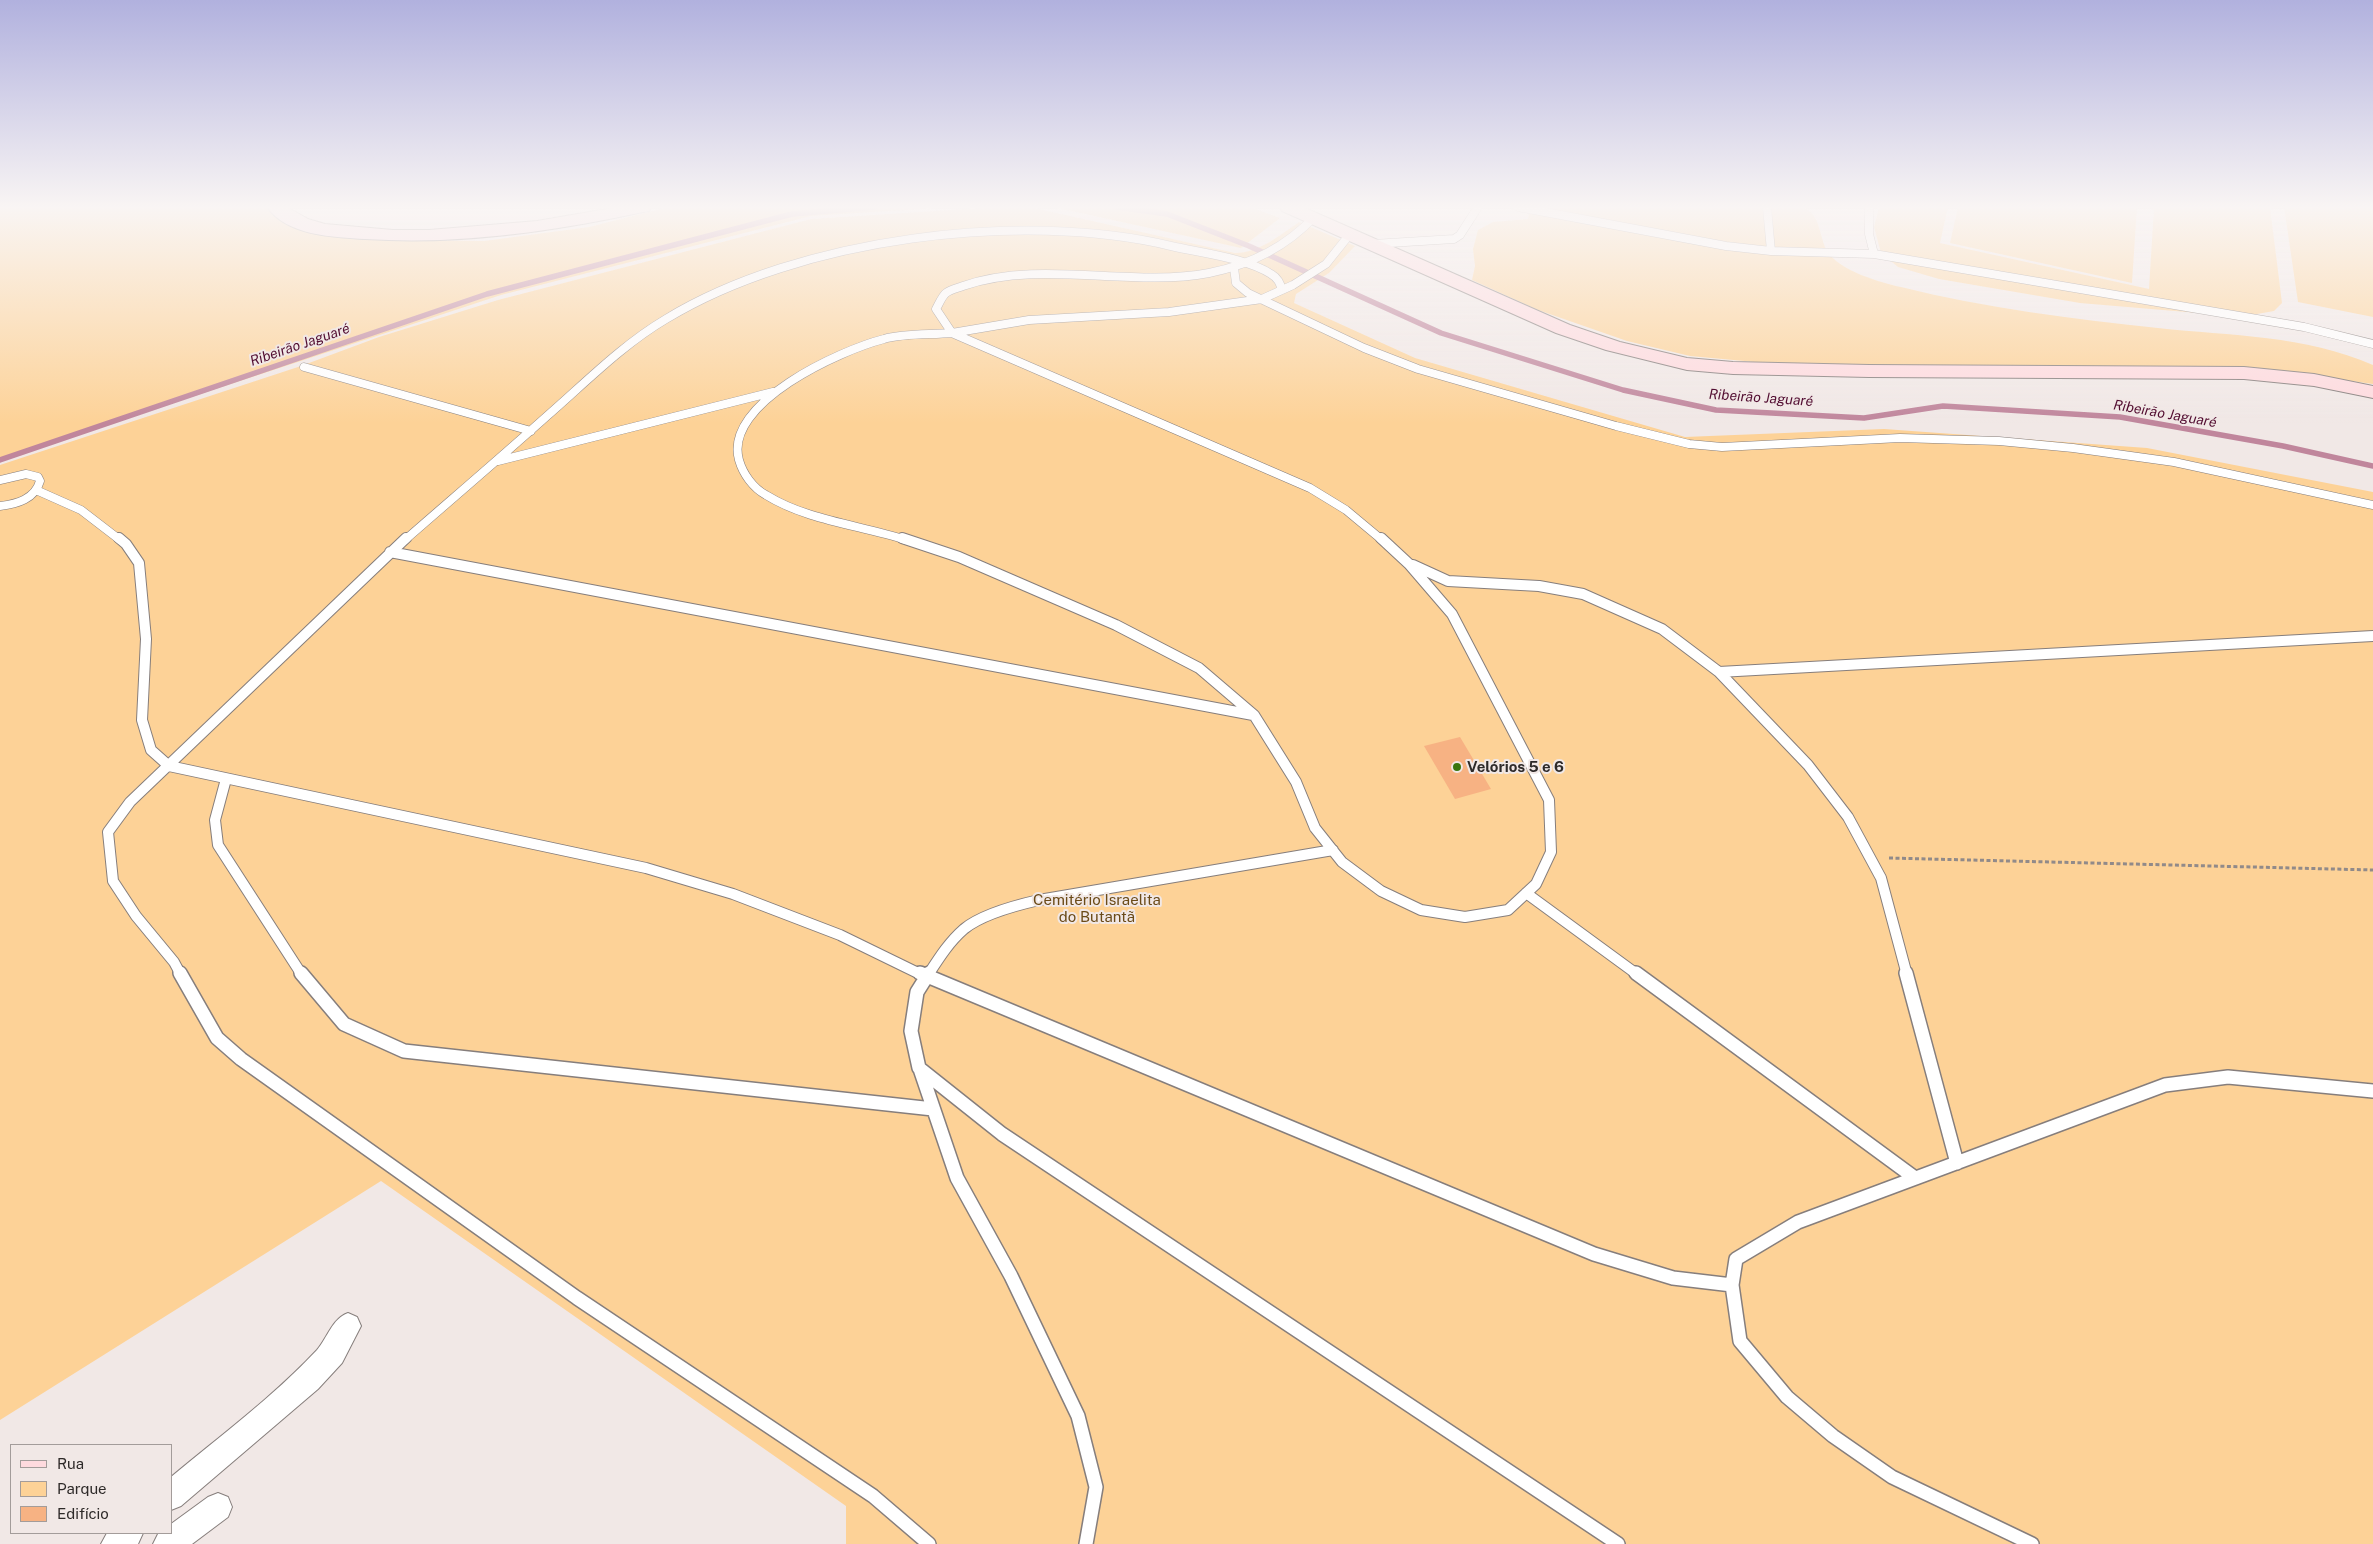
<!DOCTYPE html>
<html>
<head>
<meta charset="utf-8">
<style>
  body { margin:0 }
  #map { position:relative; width:2373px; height:1544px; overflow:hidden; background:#f1e8e6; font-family:"Public Sans",sans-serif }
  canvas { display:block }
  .legend { position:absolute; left:10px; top:1444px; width:162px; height:90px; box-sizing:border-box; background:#f1e8e6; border:1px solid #a39c9a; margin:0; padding:6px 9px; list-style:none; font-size:15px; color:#2e2a29 }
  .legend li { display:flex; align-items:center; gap:10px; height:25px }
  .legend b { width:25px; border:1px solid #a39c9a }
</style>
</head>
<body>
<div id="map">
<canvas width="2373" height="1544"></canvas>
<ul class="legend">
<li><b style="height:6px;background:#fedade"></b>Rua</li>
<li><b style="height:14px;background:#fdd297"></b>Parque</li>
<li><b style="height:14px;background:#f7b283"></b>Edifício</li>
</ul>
</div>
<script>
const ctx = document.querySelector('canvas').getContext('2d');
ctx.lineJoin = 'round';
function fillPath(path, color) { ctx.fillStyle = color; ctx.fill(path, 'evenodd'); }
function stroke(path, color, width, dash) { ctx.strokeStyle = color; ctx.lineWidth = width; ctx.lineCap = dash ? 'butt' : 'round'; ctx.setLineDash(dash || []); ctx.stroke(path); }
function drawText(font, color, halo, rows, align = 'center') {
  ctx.font = font + ' "Public Sans",sans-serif'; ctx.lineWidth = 4; ctx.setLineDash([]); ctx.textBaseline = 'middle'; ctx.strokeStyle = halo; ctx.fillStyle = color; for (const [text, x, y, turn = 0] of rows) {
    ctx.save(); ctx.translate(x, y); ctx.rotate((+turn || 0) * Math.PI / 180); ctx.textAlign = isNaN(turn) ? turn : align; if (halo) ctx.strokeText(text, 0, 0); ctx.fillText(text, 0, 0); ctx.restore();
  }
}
fillPath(new Path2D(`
  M0,207H288L321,225L389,240L484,241L589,227L668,207H952L811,216L501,295L0,460Z
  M996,207H1030L1235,253C1259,253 1280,235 1299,222L1355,246L1329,273L1296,294L1294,303L1415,358L1685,437L1884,429L2147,448L2373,492V1544H846V1506L381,1181L0,1420V465L301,366L379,337L498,300L811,219Z
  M1053,207H1250L1280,218L1241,248Z
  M1530,207H1802C1821,213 1819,237 1827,251C1838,270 1881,283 1901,287C1985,308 2072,319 2158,328C2231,336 2305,335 2373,365V384L2251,367L2086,369L1766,363L1690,356L1627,341L1538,310L1472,280L1475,266L1473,249L1478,230L1493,222L1528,219Z
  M1879,207H1948L1940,243L2149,289L2154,207H2270L2282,303L2274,311L2257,314L2222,315L2080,303L1939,279L1898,267L1881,253L1874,227Z
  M1958,207H2137L2132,283L1950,243Z
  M2284,207H2373V317L2298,302Z`), '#fdd297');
stroke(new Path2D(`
  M1117,207L1167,214L1249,246L1441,333L1623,390L1716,410L1864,418L1943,406L2120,417L2283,446L2373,466
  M0,460L487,294L792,214L874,207`), '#c0869c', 5.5);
fillPath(new Path2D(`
  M1460,737L1491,789L1455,799L1424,746Z`), '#f7b283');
const laneFar2 = new Path2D(`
  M1518,207L1726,246L1771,251L1767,207
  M1869,207V234L1874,254L2304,327L2373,344
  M1373,244L1454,239L1460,235L1478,207
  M1771,251L1874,254
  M1234,268L1236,283L1248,293L1364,348L1418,369L1616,426L1689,444L1722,447L1900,438L1999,441L2073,448L2174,462L2373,505
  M952,333L1310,488L1346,510L1382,540
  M952,333L936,309C939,304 942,296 946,293C950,290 958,288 963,286C1041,259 1130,288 1209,273C1249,265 1286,247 1314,217
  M952,333L1029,320L1169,312L1262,299L1293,285L1326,264L1350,234
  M304,367L531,431
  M498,461L773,392
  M0,480L26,474L38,477L40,481C35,499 17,504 0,506
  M36,490L81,510L120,540
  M405,540C452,499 500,458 547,416C585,383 622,345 666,319C799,238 1021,210 1171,246C1201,253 1246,258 1271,274C1278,278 1280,283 1282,290
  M906,540C861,525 808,521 766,495C753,488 743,474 739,460C723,403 841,350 884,339C905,333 930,335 952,333`);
const laneFar1 = new Path2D(`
  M119,538L126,544L139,563L146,639L142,720L151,750L169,766L646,868L733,894L840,935L922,975
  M902,538L959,557L1116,625L1199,668L1254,715L1296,782L1315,828L1342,862L1381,891L1421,910L1465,917L1508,910L1536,884L1551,852L1549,800L1452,614L1409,564L1381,538
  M390,552L1253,715
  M1413,565L1448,581L1539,586L1583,594L1662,629L1719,672L1808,765L1848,817L1881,878L1907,975
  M1719,672L2373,636
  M226,779L215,820L218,845L302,975
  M1526,893L1638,975
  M181,975L174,962L136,916L113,881L108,832L130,802L406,538
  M928,975C939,958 949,942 964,929C981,915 1017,905 1039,900L1333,850`);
const lane = new Path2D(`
  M180,973L217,1038L241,1059L577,1298L873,1496L929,1544
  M301,973L344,1024L404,1051L933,1109
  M920,973L1594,1254L1673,1278L1732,1285
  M929,973L917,992L911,1031L919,1068L1002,1134L1618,1544
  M1636,973L1915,1178
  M1906,973L1957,1163
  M920,1069L957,1178L1011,1276L1078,1416L1096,1487L1086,1544
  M2032,1544L1892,1477L1833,1436L1787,1397L1740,1341L1732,1285L1736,1259L1798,1222L2165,1085L2228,1077L2373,1091`);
const street = new Path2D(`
  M348,1313L357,1317L361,1326L342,1363L318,1389L181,1506L171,1510V1477C220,1436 273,1397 317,1350C328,1337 332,1319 348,1313Z
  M218,1493L228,1497L232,1507L228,1517L192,1544H153L158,1534L171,1533V1524L208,1497Z
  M107,1533H143L138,1544H101Z`);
const secondary = new Path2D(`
  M267,207H287L308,219L325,224L393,230H429L537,221L618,207H652L649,211L643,212C551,232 459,245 365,239C334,237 287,236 267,207Z
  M1279,207H1303L1570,325L1620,342L1687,358L1733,362L1869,365L2244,367L2314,374L2373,386V398L2314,386L2244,379L1869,377L1733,374L1687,370L1606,350L1556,333L1282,211Z`);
stroke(laneFar2, '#867e7c', 9);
stroke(laneFar1, '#867e7c', 12);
stroke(lane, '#867e7c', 16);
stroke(street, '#867e7c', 2);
stroke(secondary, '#867e7c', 2);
stroke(new Path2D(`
  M1889,858L2373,870`), '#918a89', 3, [4, 2.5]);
stroke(laneFar2, '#fff', 8);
stroke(laneFar1, '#fff', 10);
stroke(lane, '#fff', 13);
fillPath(street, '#fff');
fillPath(secondary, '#fedade');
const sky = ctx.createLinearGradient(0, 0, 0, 423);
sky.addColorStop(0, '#b1b1de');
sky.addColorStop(0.49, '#f9f5f4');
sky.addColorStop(1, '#f9f5f400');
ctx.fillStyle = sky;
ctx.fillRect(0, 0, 2373, 423);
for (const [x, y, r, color] of [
  [1457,767,5,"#3a760e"]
]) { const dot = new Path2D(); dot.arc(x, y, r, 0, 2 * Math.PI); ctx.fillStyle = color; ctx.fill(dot); stroke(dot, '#f1e8e6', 2); }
drawText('italic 14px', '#520d31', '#f1e8e6', [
  ["Ribeirão Jaguaré",300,345,-19],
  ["Ribeirão Jaguaré",1761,398,4],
  ["Ribeirão Jaguaré",2165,414,10]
]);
drawText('bold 15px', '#2e2a29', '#f1e8e6', [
  ["Velórios 5 e 6",1467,767]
], 'left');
drawText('15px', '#6b4b18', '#f1e8e6', [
  ["Cemitério Israelita",1097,900],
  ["do Butantã",1097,917]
]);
</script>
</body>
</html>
